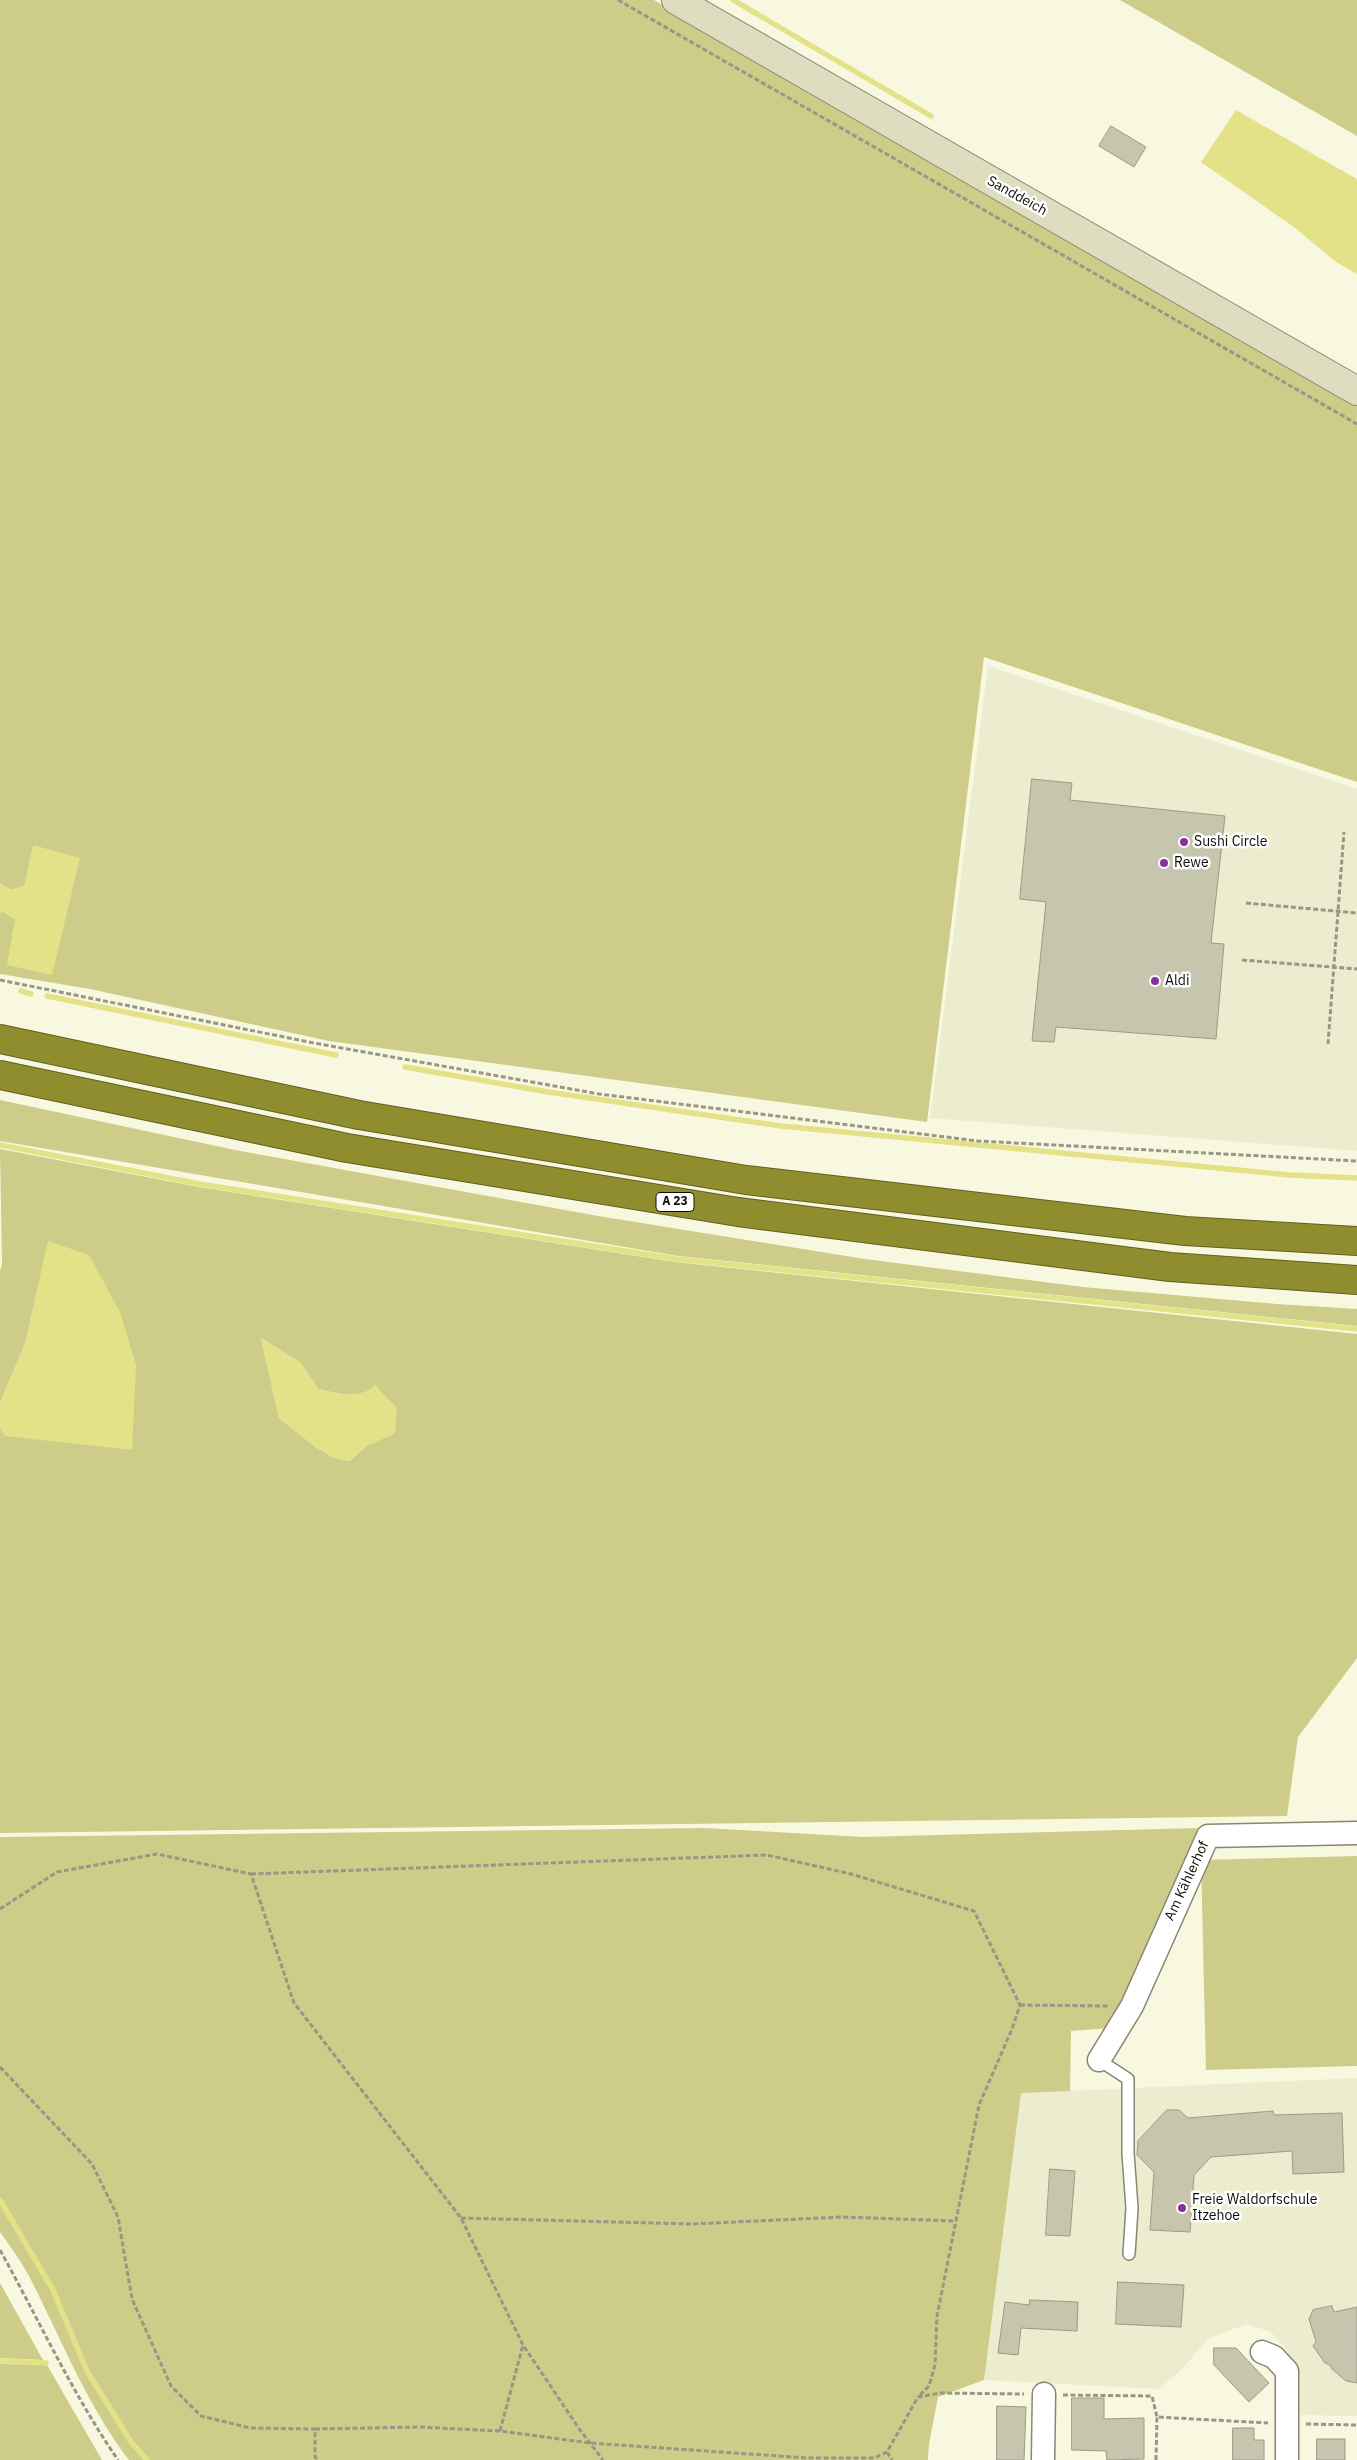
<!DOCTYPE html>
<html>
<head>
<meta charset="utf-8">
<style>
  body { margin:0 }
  canvas { display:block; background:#f8f8e0 }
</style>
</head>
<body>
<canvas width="1357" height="2460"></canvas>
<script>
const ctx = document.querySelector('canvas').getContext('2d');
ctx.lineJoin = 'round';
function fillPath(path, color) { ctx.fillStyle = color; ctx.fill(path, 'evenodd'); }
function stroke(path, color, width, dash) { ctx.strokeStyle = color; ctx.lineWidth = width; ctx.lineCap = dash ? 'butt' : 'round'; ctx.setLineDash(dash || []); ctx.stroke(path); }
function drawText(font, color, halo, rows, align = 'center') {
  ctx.font = font + ' "IBM Plex Sans",sans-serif'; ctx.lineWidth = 5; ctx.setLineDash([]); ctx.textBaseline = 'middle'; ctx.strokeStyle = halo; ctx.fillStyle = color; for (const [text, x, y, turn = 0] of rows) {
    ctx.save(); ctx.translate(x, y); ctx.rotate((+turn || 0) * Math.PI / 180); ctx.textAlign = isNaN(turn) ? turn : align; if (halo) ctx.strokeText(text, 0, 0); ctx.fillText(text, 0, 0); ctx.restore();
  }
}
fillPath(new Path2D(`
  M988,666L1357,789V1151L930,1118Z
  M1357,2078V2416L1293,2415L1294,2369L1287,2351L1271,2332L1247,2324L1209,2338L1181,2370L1159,2389L984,2380L1021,2093Z`), '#ececce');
fillPath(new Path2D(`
  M0,0H654L1138,276L1357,404V782L984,657L927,1122L329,1041L90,989L0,974V913L2,911L15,919L24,886L12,890L0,884Z
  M1120,0H1357V136Z
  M0,1100L235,1150L598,1216L865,1259L1083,1287L1277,1304L1357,1309V1326L678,1256L0,1141Z
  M0,1149L199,1187L675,1262L1357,1334V1658L1298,1737L1287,1816L0,1833V1426L5,1436L48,1242L25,1344L0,1403V1271L2,1264ZM261,1338L301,1363L318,1389C336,1393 361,1401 375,1385L395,1433L366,1446L350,1461L335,1458L317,1448L279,1418Z
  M705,1828L863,1837L1198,1828L1112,2028L1071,2031L1070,2091L1021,2093L984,2380L938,2397L929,2444L928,2460H129C86,2404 61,2338 29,2276C21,2261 10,2246 0,2232V1837Z
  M1357,1856V2066L1206,2070L1201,1860Z
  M0,2283L43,2360L0,2358Z
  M0,2364L47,2365L102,2460H0Z`), '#cdcc88');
fillPath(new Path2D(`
  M1236,110L1357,179V274L1336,262L1295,228L1201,162Z
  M33,845L80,858L52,975L7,965L15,919L2,911L0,913V884L12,890L24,886Z
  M48,1241L89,1255L120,1312L136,1365L132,1450L5,1436L0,1426V1403L25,1344Z
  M261,1338L301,1363L318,1389C336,1393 361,1401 375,1385L397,1408L395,1433L366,1446L350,1461L335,1458L317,1448L279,1418Z`), '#e4e289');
stroke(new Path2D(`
  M733,0L931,116
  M21,991L31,994
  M47,996L336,1055
  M405,1067L548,1092L781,1126L1290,1175L1357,1178
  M0,1145L200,1184L676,1259L1357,1329
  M0,2200L53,2290L87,2371L131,2442L147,2460
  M0,2361L46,2363`), '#e4e289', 5.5);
const building = new Path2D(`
  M1111,126L1146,147L1134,167L1099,146Z
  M1032,779L1072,783L1070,800L1225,816L1211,943L1224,944L1216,1039L1056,1027L1054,1042L1032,1041L1046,902L1020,899Z
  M1167,2110H1179L1188,2118L1273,2111L1274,2115L1342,2113L1344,2172L1293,2174L1292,2151L1211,2157L1194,2175L1190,2232L1150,2230L1154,2172L1137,2155L1138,2141Z
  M1050,2169L1075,2171L1070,2236L1046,2235Z
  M1118,2282L1184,2285L1181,2327L1116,2324Z
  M1030,2300L1078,2302L1077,2331L1021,2328L1018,2355L998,2353L1005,2302L1029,2305Z
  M1332,2306L1334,2312L1357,2307V2383L1346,2381L1332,2369L1330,2365L1325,2363L1313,2346L1316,2342L1309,2319L1313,2310Z
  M1214,2348H1236L1269,2383L1249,2402L1214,2365Z
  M1072,2398H1104V2419L1144,2418V2459L1107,2460L1106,2451L1072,2450Z
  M997,2406L1026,2407L1024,2460H997Z
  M1233,2428H1254V2440H1264V2460H1233Z
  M1317,2439H1345V2460H1317Z`);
fillPath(building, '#c6c6af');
stroke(building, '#9c9c86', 1);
const lane = new Path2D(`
  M1099,2060L1128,2079V2153L1132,2208L1129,2254`);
const street = new Path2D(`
  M1099,2060L1132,2006L1208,1836L1357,1833
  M1262,2352L1274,2357L1287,2371V2460
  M1043,2460L1044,2394`);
const secondary = new Path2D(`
  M676,0L1357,391`);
const highway = new Path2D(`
  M0,1039L359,1115L746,1180L1185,1231L1357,1241
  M0,1075L347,1148L738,1212L1170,1267L1357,1280`);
stroke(lane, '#878772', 14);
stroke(street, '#878772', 25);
stroke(secondary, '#878772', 30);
stroke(highway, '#626020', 30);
stroke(new Path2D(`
  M618,0L1357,424
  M1246,903L1357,913
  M1242,960L1357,969
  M0,980L314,1043L599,1094L978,1141L1357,1161
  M1328,1044L1344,832
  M251,1874L767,1855L851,1874L974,1911L1020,2005L1012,2029L979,2105L937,2316L935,2365L929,2386L918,2397
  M0,1909L57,1872L157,1854L251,1874L294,2003L461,2218L523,2345L580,2430L603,2460
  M1020,2005L1109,2006
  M0,2067L92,2164L118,2217L132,2299L171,2386L201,2416L250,2428L315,2429V2457L318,2460
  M461,2218L692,2224L842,2217L956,2221
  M0,2250C39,2320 72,2393 118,2460
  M1063,2395L1152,2396L1157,2417L1268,2423
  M1306,2424L1357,2425
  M315,2429L419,2427L500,2431L590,2443L807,2458H874L887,2452L918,2397L940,2393L1024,2394
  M500,2431L523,2345
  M887,2452L892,2460
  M1156,2460L1157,2417`), '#979786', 3, [5, 2.5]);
stroke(lane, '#fff', 11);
stroke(street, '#fff', 22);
stroke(secondary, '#deddc0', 28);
stroke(highway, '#908d2e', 28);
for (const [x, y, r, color] of [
  [1184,842,5,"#86319f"],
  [1164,863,5,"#86319f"],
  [1155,981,5,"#86319f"],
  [1182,2208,5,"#86319f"]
]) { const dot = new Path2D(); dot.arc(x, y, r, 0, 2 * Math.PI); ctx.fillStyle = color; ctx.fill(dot); stroke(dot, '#fff', 2); }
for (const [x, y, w] of [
  [675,1202,38]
]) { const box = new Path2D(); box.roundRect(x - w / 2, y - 9.5, w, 19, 4); ctx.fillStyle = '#fff'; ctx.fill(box); stroke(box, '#0d0d06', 1); }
drawText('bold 12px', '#0d0d06', null, [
  ["A 23",675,1202]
]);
drawText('14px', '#0d0d06', '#fff', [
  ["Sanddeich",1017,196,29],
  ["Am Kählerhof",1187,1881,-65]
]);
drawText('14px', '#0d0d06', '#fff', [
  ["Sushi Circle",1194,842],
  ["Rewe",1174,863],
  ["Aldi",1165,981],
  ["Freie Waldorfschule",1192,2200],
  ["Itzehoe",1192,2216]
], 'left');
</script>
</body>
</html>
